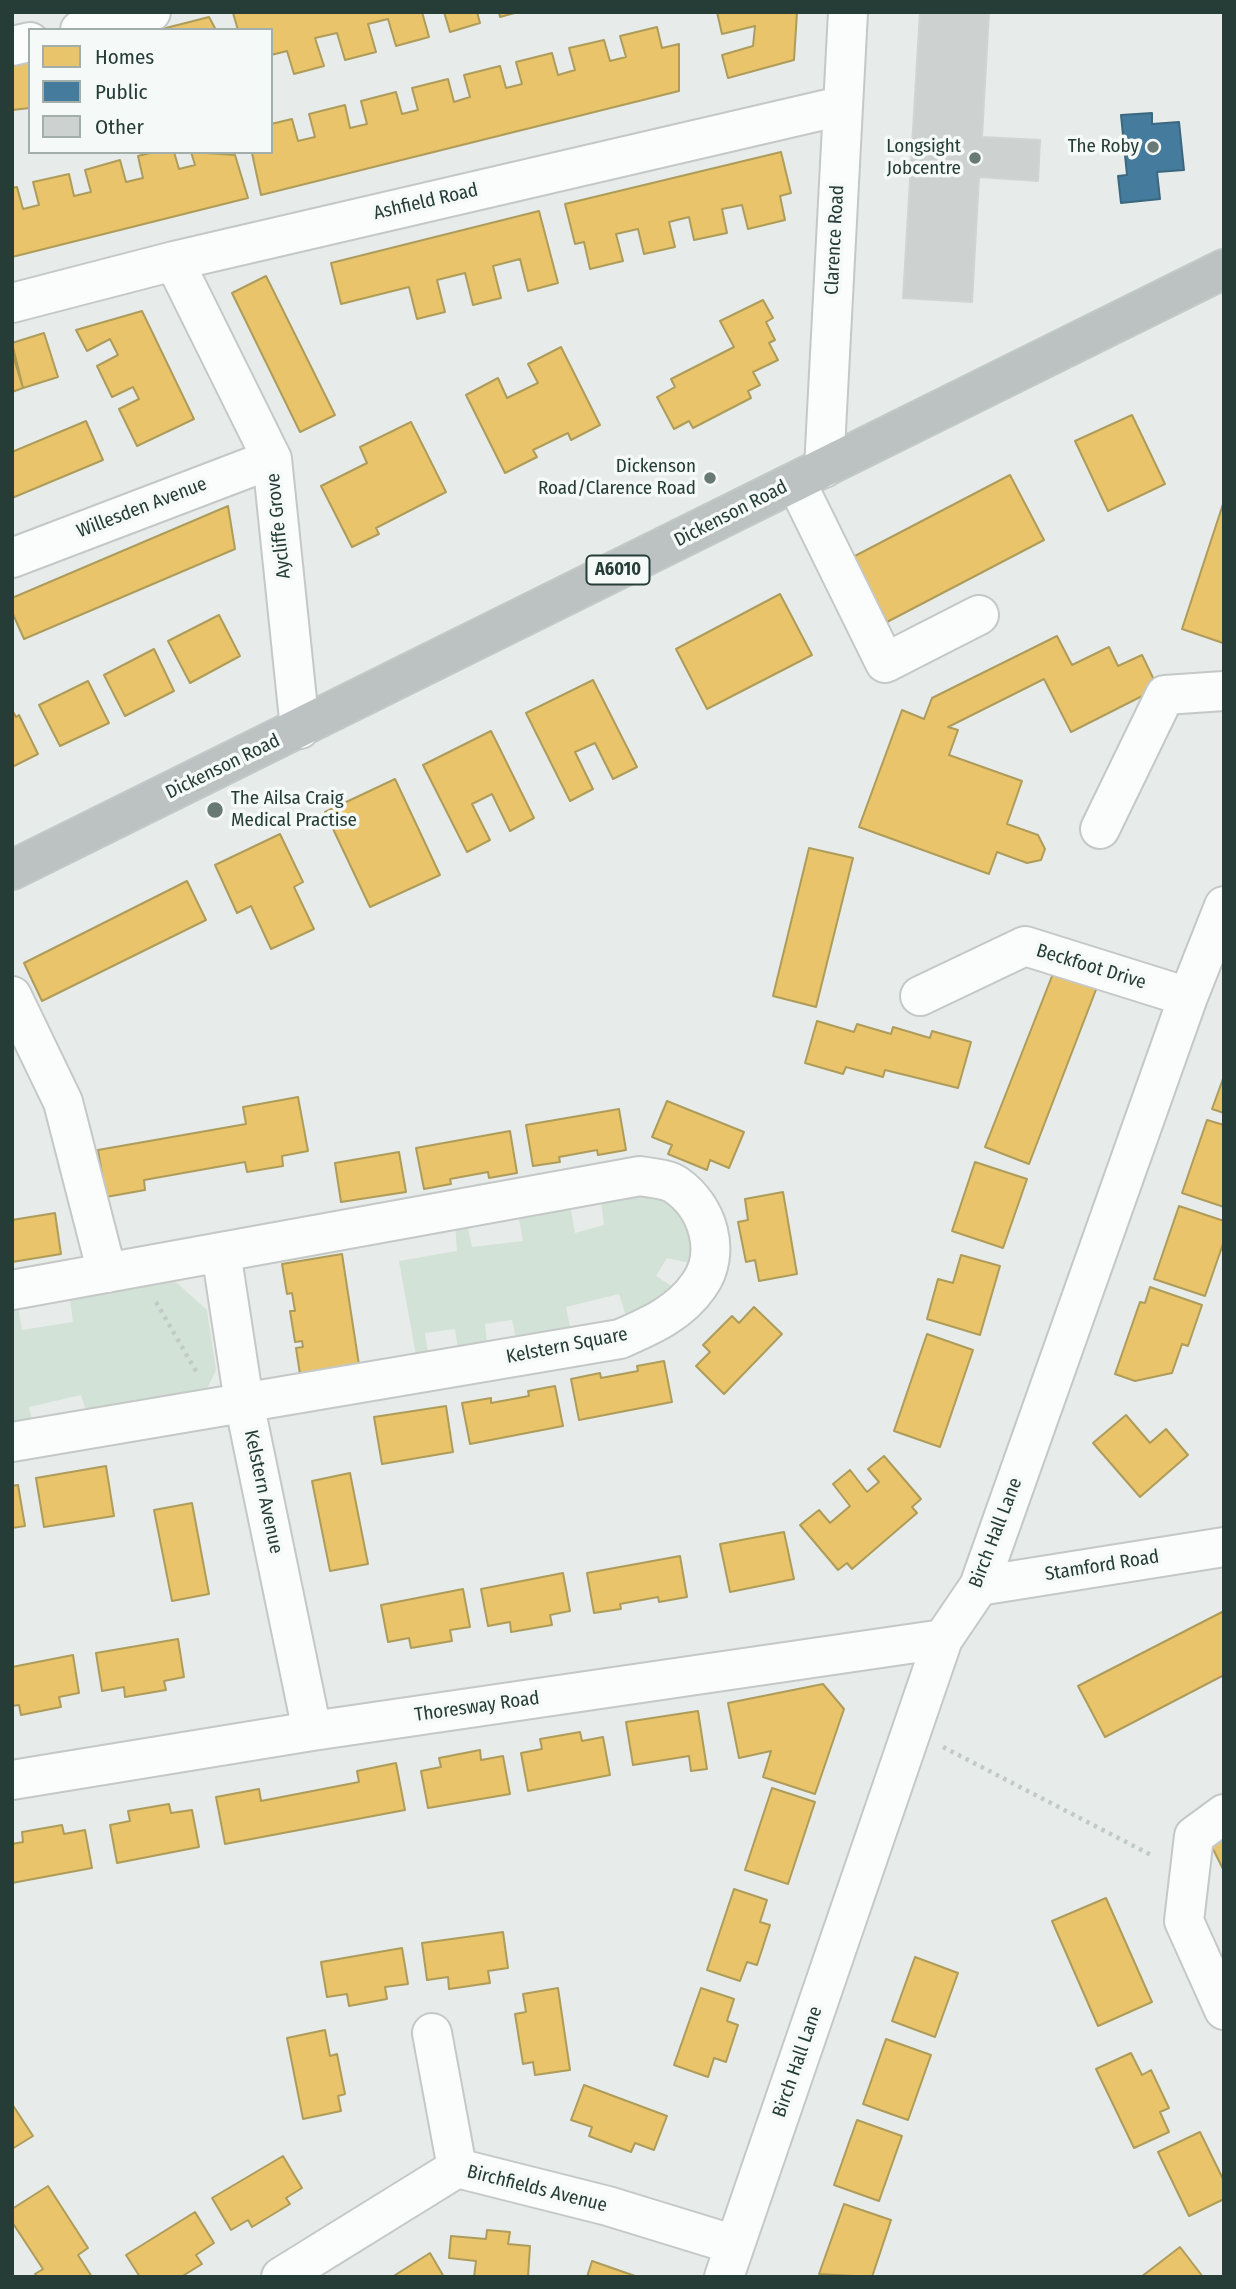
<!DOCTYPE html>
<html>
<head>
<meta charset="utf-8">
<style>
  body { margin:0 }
  #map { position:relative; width:1236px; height:2289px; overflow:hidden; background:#e7ebe9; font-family:"Fira Sans Condensed",sans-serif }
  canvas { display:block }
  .frame { position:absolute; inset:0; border:14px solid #253d36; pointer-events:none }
  .legend { position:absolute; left:28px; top:28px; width:245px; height:126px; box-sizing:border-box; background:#f5f9f7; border:2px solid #a2aeaa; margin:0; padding:9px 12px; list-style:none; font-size:21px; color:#253d36 }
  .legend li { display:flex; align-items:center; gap:14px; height:35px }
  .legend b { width:35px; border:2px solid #a2aeaa }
</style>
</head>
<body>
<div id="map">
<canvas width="1236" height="2289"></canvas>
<div class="frame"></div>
<ul class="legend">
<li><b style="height:19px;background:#e9c46a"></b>Homes</li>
<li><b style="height:19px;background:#457b9d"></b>Public</li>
<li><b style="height:19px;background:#cdd2d0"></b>Other</li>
</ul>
</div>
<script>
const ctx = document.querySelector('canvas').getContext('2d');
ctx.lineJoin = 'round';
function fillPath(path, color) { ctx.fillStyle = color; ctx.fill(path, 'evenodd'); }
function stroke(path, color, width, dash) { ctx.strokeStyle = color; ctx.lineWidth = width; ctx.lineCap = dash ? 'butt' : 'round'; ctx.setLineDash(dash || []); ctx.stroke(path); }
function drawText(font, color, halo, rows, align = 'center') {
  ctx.font = font + ' "Fira Sans Condensed",sans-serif'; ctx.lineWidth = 7; ctx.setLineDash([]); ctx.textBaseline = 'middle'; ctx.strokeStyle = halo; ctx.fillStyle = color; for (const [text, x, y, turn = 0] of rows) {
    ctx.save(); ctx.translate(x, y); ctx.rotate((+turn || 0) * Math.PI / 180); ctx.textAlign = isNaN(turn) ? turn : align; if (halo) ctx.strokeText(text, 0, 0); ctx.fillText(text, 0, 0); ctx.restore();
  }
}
fillPath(new Path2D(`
  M600,1193L669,1195L692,1224L694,1264L667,1258L656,1276L679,1291L629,1325L619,1294L566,1307L572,1337L518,1348L512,1320L485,1324L488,1353L459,1356L455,1329L425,1333L429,1360L417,1361L399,1261L457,1251L455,1223L466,1218L472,1247L523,1241L517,1207L569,1199L575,1233L604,1225Z
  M157,1280L177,1283L207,1310L216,1370L206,1391L90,1424L81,1395L29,1407L35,1432L12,1437V1300L17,1299L22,1330L73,1322L69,1292Z`), '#d2e2d6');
const homes = new Path2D(`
  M422,12L429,37L396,46L388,19L368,24L376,52L345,60L337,33L315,38L324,66L294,74L287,51L271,55V30H238L233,13Z
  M444,12H477L480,23L450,32Z
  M499,12H518L500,17Z
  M717,12H797L794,60L728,78L722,55L753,46L755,26L722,34Z
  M209,17L216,30H158Z
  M657,27L662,48L679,44V91L261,195L252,153L271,152V124L292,119L298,141L315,137L309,114L345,105L350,128L367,124L361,101L396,92L402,114L418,110L412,88L448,79L454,102L470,97L464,75L500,66L506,88L522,84L516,62L552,53L558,75L575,70L569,48L604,40L610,61L626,57L620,36Z
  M30,62V108L12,110V66Z
  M154,152H174L179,169L195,165L191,152L235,155L248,198L12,257V188L17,187L23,209L39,205L33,182L69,174L74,196L91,192L85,170L120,160L126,182L143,178L138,156Z
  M781,152L791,193L780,196L785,220L748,229L742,205L722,209L727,233L694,240L689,217L669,222L675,247L644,254L638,229L616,234L623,261L590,269L584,242L575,244L565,204Z
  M539,211L558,283L528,291L520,259L493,266L501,298L473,305L465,273L437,280L445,312L417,319L409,287L341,304L331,263Z
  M266,276L335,415L300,432L232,293Z
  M763,300L773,318L766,322L775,340L769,343L778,360L753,372L760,385L748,391L751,398L693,428L689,421L674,429L657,397L675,387L671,379L734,347L720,321Z
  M142,311L194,419L137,446L119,409L139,399L133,387L112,397L97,366L118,355L110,339L87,351L76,330Z
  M44,333L58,377L23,388L12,343Z
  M561,347L600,425L571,440L568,433L533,450L537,457L505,473L466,395L498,378L507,398L538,383L528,364Z
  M12,352L23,388L12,392Z
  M1132,415L1165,484L1108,511L1075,441Z
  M86,421L103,460L12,498V452Z
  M411,422L446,492L376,528L379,534L352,547L321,486L367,463L360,447Z
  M1010,475L1044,540L887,622L853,557Z
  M1224,501V641L1223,643L1182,629Z
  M228,506L235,549L24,639L12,612V598Z
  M780,594L812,655L707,709L676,649Z
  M219,615L240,656L190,683L168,641Z
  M1057,636L1072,665L1109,647L1118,666L1142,655L1158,688L1071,732L1044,679L948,727L958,730L949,755L1022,781L1007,824L1038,835L1045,849L1041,860L1027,863L997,852L989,874L859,827L902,710L924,719L932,698Z
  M154,649L174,691L125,716L104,675Z
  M593,680L637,767L613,779L595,743L575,752L593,789L570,801L526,713Z
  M88,681L109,723L60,746L39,705Z
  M12,710L16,717L19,715L38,754L12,767Z
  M491,731L534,818L510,831L492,794L472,804L490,840L467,852L423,765Z
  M395,779L440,875L370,907L325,812Z
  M280,834L303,882L294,887L314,929L271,949L251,906L237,913L215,865Z
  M809,848L853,858L816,1007L773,996Z
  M187,881L206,920L42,1001L24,963Z
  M1054,971L1097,987L1029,1164L985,1147Z
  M817,1021L854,1032L857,1024L891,1034L893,1027L930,1038L932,1031L971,1042L958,1088L885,1070L883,1077L846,1067L843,1074L805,1063Z
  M1224,1076V1113L1212,1109Z
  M298,1097L308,1151L282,1156L283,1166L247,1172L245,1162L144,1180L145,1190L106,1197L98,1150L246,1124L243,1107Z
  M667,1101L744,1132L729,1168L710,1160L707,1170L668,1154L672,1145L652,1137Z
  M619,1109L626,1150L598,1155L597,1150L559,1157L560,1162L533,1166L526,1125Z
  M1207,1120L1224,1125V1207L1182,1193Z
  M510,1131L517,1173L489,1178L488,1172L450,1179L451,1184L424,1189L416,1148Z
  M399,1152L406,1192L341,1202L335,1163Z
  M975,1162L1027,1179L1003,1248L952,1231Z
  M783,1192L797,1274L759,1281L755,1260L746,1262L738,1222L748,1220L745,1199Z
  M1179,1206L1224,1221V1241L1205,1296L1154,1279Z
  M55,1213L61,1254L12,1262V1220Z
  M342,1254L359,1365L300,1374L296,1348L303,1347L302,1341L295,1342L290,1311H295L292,1293L287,1294L282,1264Z
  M961,1255L1000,1266L980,1335L927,1319L938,1279L953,1283Z
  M1150,1287L1202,1305L1188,1346L1182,1344L1172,1373L1135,1381L1115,1374L1140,1302L1145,1303Z
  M754,1307L782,1334L724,1394L696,1366L710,1352L703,1345L732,1316L739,1323Z
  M927,1334L973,1350L940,1447L894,1431Z
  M664,1361L672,1402L579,1420L571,1379L600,1373L601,1378L638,1371L637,1366Z
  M555,1386L563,1426L470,1444L462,1403L491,1398V1403L529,1396L528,1391Z
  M446,1406L453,1452L382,1464L374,1417Z
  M1126,1415L1150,1443L1166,1429L1188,1455L1140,1497L1093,1443Z
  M884,1456L921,1499L912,1507L917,1513L852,1569L847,1563L838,1570L800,1525L819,1510L830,1523L850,1506L833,1484L850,1470L867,1492L879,1482L868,1469Z
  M106,1466L114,1516L44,1527L36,1478Z
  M350,1473L368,1564L330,1571L312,1481Z
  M18,1485L25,1526L12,1528V1486Z
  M192,1503L209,1594L172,1601L154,1510Z
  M784,1532L794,1579L730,1592L720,1544Z
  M680,1556L687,1597L659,1602L658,1597L620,1604L621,1609L594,1613L587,1573Z
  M563,1573L570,1611L550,1615L552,1625L511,1632L510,1622L488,1626L481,1589Z
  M463,1589L470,1627L450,1630L452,1641L411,1648L409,1638L388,1642L381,1605Z
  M1224,1611V1675L1105,1737L1078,1686Z
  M178,1639L184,1677L164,1681L166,1690L125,1697L124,1687L102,1691L96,1653Z
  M73,1655L79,1693L59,1697L61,1707L21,1715L19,1705L12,1706V1667Z
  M823,1684L844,1709L815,1794L763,1777L771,1751L739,1758L728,1703Z
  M698,1711L707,1769L691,1771L689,1756L633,1765L626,1722Z
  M580,1732L582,1741L603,1737L610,1775L528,1791L521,1753L542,1749L540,1739Z
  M480,1750L481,1760L503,1756L510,1794L428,1808L421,1771L441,1767L439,1758Z
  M396,1763L405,1810L225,1844L216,1797L259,1789L261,1801L359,1782L357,1771Z
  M772,1788L815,1802L788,1884L745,1870Z
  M169,1804L171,1813L192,1810L199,1847L117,1863L110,1825L130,1821L128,1811Z
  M62,1825L64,1834L85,1830L92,1868L12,1883V1844L23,1842L22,1832Z
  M1224,1837V1871L1210,1843Z
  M734,1889L767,1900L760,1922L770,1925L757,1965L747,1962L740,1981L707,1970Z
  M1106,1898L1152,2002L1098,2026L1052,1921Z
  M503,1932L508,1968L488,1971L490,1983L449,1989L448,1977L427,1980L422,1943Z
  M402,1948L408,1984L385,1987L387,1999L349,2006L347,1994L327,1997L321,1962Z
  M915,1957L958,1973L935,2037L892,2021Z
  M558,1988L570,2070L535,2075L533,2062L523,2064L515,2014L526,2012L523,1994Z
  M701,1988L734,1999L727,2021L738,2025L726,2062L714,2058L708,2077L674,2065Z
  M325,2030L330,2056L337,2054L345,2094L338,2096L341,2111L303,2119L287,2038Z
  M886,2039L931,2055L908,2120L863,2104Z
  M1131,2053L1142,2075L1151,2070L1169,2108L1160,2112L1169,2132L1134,2148L1096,2069Z
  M584,2085L667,2116L654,2150L635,2143L631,2152L589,2136L592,2127L571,2120Z
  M12,2104L33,2136L12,2149Z
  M857,2120L902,2136L879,2201L834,2185Z
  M1200,2132L1224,2181V2199L1189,2216L1158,2152Z
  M283,2156L302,2188L286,2198L290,2204L252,2227L248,2220L231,2230L212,2198Z
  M48,2186L88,2248L78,2255L92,2277H37L35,2274L43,2269L12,2222V2209Z
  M844,2204L891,2220L872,2277L819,2274Z
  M195,2212L214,2243L196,2255L202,2264L181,2277H140L126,2255Z
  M487,2230L510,2232L508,2244L530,2246L528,2277H474L476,2261L449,2258L451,2236L486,2239Z
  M1180,2247L1203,2277H1141Z
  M430,2253L444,2277H392Z
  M592,2261L638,2277H587Z`);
fillPath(homes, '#e9c46a');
stroke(homes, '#ae9c5a', 2);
const public = new Path2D(`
  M1152,113V124L1179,122L1184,170L1157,172L1160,199L1121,203L1118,176L1127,175L1121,115Z`);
fillPath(public, '#457b9d');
stroke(public, '#3b687e', 2);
const building = new Path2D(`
  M920,12H989L982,137L1040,140L1038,181L979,177L972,302L903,298Z`);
fillPath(building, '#cdd2d0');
stroke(building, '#d0d4d2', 2);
const minor = new Path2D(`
  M80,30L151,12
  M12,46L30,42
  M174,261L272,459L300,729
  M12,303L174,261L841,106
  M824,468L848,12
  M796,482L885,663L979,615
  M12,558L272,459
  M1100,829L1165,695L1224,691
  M12,996L63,1102L107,1273
  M920,996L1025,946L1188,997
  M221,1252L244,1402L312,1731
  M12,1290L640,1176C650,1178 668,1179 676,1185C708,1207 722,1253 699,1285C680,1313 650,1326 620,1339L12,1442
  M979,1586L1224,1547
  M12,1780L312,1731L943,1639
  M1224,1814L1194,1836L1184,1921L1224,2010
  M432,2033L457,2168
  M281,2277L457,2168L608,2206L735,2245
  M724,2277L943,1639L979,1586L1188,997L1224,906`);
const highway = new Path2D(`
  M12,870L1224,269`);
stroke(minor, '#c4c8c6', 42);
stroke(highway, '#c2cac7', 42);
stroke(new Path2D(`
  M156,1302L197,1373
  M943,1747L1153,1856`), '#c2cac6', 4.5, [3.5, 5]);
stroke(minor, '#fbfcfc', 38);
stroke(highway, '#bcc2c1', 38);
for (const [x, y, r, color] of [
  [1153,147,7,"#697a75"],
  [975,158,7,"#697a75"],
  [710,478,7,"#697a75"],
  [215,810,9,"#697a75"]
]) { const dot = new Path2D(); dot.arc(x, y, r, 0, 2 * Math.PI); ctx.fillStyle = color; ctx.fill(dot); stroke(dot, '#f5f9f7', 2.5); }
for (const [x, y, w] of [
  [618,570,63]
]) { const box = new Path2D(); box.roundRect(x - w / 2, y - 14.5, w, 29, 5); ctx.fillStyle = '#f5f9f7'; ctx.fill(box); stroke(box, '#253d36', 2); }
drawText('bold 18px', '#253d36', null, [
  ["A6010",618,570]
]);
drawText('19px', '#253d36', '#f5f9f7', [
  ["Longsight",961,147],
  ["Jobcentre",961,169],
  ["The Roby",1139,147],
  ["Dickenson",696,467],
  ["Road/Clarence Road",696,489],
  ["The Ailsa Craig",231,799,"left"],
  ["Medical Practise",231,821,"left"]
], 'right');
drawText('19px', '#253d36', '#f5f9f7', [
  ["Ashfield Road",426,202,-13],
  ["Clarence Road",835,240,-87],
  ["Willesden Avenue",142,508,-21],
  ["Dickenson Road",731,514,-27],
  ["Aycliffe Grove",279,526,-96],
  ["Dickenson Road",223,767,-26],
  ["Beckfoot Drive",1091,967,17],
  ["Kelstern Square",567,1346,-11],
  ["Kelstern Avenue",263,1492,78],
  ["Birch Hall Lane",996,1533,-69],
  ["Stamford Road",1102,1566,-9],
  ["Thoresway Road",477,1707,-8],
  ["Birch Hall Lane",798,2062,-71],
  ["Birchfields Avenue",537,2189,14]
]);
</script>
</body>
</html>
